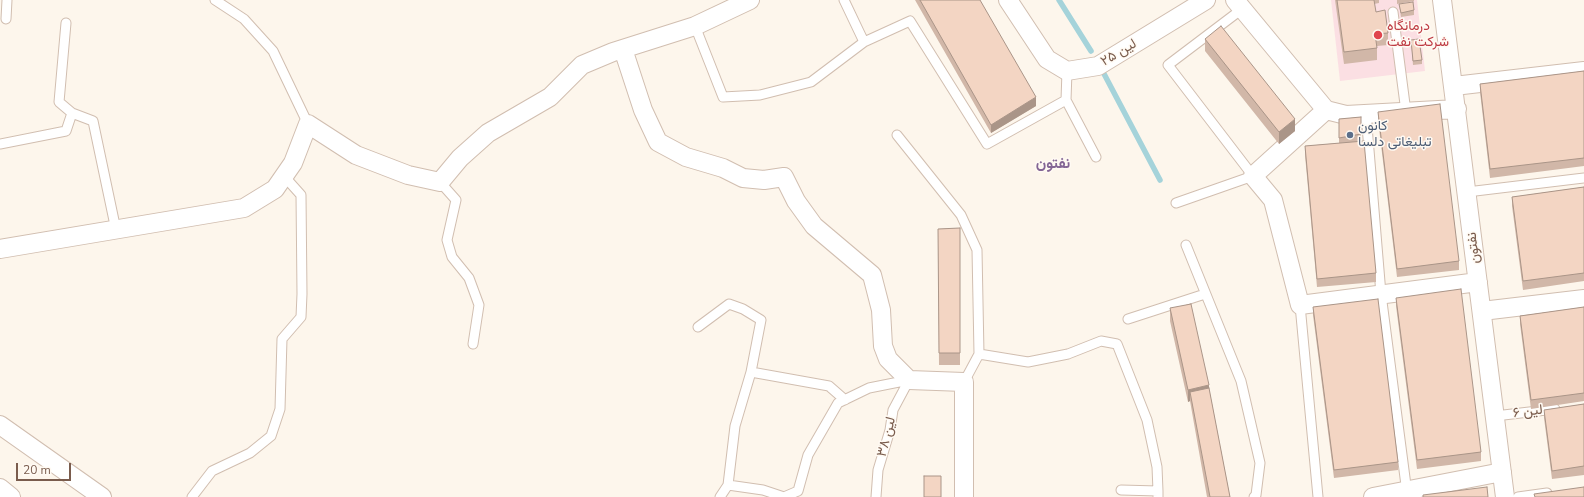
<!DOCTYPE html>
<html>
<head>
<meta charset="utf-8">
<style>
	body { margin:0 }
	#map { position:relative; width:1584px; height:497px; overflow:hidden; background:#fdf6ec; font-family:"Nunito Sans",sans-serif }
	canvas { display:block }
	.scale { position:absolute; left:16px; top:463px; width:55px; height:18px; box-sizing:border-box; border:2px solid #7a5c4d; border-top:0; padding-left:5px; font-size:12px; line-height:14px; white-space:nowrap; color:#7a5c4d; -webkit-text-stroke:3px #fffaf3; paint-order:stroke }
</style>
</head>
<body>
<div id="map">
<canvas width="1584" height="497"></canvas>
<div class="scale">20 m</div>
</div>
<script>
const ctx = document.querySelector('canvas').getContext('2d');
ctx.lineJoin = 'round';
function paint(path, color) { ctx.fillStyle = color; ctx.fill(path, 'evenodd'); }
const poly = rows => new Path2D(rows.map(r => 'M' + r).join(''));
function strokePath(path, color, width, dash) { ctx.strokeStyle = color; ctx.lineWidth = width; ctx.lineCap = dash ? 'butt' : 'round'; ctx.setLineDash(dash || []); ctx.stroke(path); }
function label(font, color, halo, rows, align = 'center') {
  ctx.font = font + ' "Nunito Sans",Vazirmatn,sans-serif'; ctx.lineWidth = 3; ctx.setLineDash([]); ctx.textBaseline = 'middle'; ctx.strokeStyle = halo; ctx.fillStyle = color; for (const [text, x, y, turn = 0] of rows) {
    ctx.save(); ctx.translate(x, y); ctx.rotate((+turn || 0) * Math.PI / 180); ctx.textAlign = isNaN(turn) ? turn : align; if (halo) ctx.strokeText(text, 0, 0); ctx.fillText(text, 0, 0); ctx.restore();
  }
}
paint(poly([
	[1331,0,1417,0,1425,71,1340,81]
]), '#fbdfe3');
strokePath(poly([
	[1059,0,1091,51],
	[1102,70,1160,180]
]), '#a5d3da', 5.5);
const service = poly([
	[215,0,244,19,273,51,308,124],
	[844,0,864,42,910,21,987,144,1066,100,1067,71],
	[1393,12,1406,112],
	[6,19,7,0],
	[66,23,59,102,72,113,93,121,116,230],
	[695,26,723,97,760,95,811,82,864,42],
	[1066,100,1096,157],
	[1366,114,1381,294,1407,493],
	[897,135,961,215,977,250,979,354,964,382],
	[0,144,66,131,72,113],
	[440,182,456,200,447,240,452,257,469,278,479,305,473,344],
	[1467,192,1584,178],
	[1176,203,1253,176,1168,65,1242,9],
	[1186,245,1241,381,1260,463,1256,495,1254,497],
	[1300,305,1318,497],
	[1128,319,1205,294],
	[698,327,729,304,743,309,761,320,751,372,735,426,728,485],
	[979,354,1028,362,1068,354,1101,341,1117,344,1147,420,1157,467,1158,491],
	[751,372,829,386,845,400],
	[1495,416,1555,409],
	[1121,490,1158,491,1158,497],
	[192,497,212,471,250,453,271,436,280,409,282,339,301,317,302,294,301,195,284,176],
	[720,497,728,485,763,490,784,497,798,491,808,455,838,403,869,388,909,380],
	[876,497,878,470,890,430,893,410,909,380],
	[1518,497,1547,493]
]);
const minor = poly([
	[1008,0,1047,59,1067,71,1098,66,1206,0],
	[1235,0,1326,110,1346,115,1457,109],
	[1442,0,1505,497],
	[623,49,643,110,658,142,686,157,723,168,743,178,764,180,784,177,796,201,814,226,872,275,881,310,883,346,888,359,909,380,964,382,964,497],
	[1454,86,1584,71],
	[1326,110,1253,176,1273,200,1300,305,1478,282],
	[0,249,244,208,275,189,293,163,308,124,356,155,408,175,440,182,460,158,488,133,550,97,582,65,613,52,695,26,750,0],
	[1482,311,1584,299],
	[0,425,102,497],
	[0,488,11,497],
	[1373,497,1502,472]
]);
strokePath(service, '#d1beb0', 11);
strokePath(minor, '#d1beb0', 20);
strokePath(service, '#fff', 9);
strokePath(minor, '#fff', 18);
paint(poly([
	[915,0,980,0,1036,106,991,133],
	[1335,0,1379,0,1379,3,1374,4,1376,12,1388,33,1388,45,1377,46,1377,60,1344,64],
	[1397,0,1414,0,1414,1,1397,4],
	[1399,4,1414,10,1414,15,1401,17],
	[1205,39,1295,131,1279,144,1205,51],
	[1411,40,1422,60,1422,64,1413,65],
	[1584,71,1584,166,1490,178,1480,92,1480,84],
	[1378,112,1459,261,1459,270,1397,277,1378,120],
	[1361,117,1361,141,1376,273,1376,282,1317,287,1305,155,1305,146,1339,143,1339,119],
	[1584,187,1584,281,1523,290,1512,206,1512,197],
	[960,228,960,365,939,365,938,229],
	[1396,298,1481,452,1481,461,1417,469,1396,306],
	[1313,307,1398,462,1398,470,1334,478,1313,315],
	[1584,307,1584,401,1531,409,1520,324,1520,316],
	[1170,308,1209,388,1230,497,1207,497,1190,401,1188,402,1170,321],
	[1584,404,1584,475,1552,479,1544,418,1544,410]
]), '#d1b7a8');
paint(poly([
	[1036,97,1036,106,991,133,991,125],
	[1295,119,1295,131,1279,144,1279,132],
	[1209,385,1209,397,1190,392,1190,401,1188,402,1188,390]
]), '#aa9588');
const building = poly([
	[920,0,980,0,1036,97,991,125,920,0],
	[1337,0,1374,0,1376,12,1385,10,1388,33,1375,34,1377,48,1344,52,1337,0],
	[1413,2,1414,10,1401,13,1399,4,1413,2],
	[1221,26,1295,119,1279,132,1205,39,1221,26],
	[1419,39,1422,60,1413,61,1411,40,1419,39],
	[1584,71,1584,158,1490,169,1480,84,1584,71],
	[1440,104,1459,261,1397,269,1378,112,1440,104],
	[1361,117,1361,134,1339,138,1339,119,1361,117],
	[1364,141,1376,273,1317,279,1305,146,1364,141],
	[1584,187,1584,273,1523,281,1512,197,1584,187],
	[960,228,960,353,939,353,938,229,960,228],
	[1461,289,1481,452,1417,460,1396,298,1461,289],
	[1378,299,1398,462,1334,470,1313,307,1378,299],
	[1191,304,1209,385,1188,390,1170,308,1191,304],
	[1584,307,1584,393,1531,400,1520,316,1584,307],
	[1209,388,1230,497,1210,497,1190,392,1209,388],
	[1584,404,1584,466,1552,471,1544,410,1584,404],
	[924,476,941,476,941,497,924,497,924,476],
	[1487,487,1488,497,1423,497,1423,495,1487,487],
	[1584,487,1584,497,1535,497,1534,494,1584,487]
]);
paint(building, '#f3d5c3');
strokePath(building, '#aa9588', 1);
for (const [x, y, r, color] of [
	[1378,35,5,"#e0444e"],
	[1350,135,4,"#5c6f8a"]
]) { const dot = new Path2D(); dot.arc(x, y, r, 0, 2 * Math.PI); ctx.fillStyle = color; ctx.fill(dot); strokePath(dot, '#fffaf3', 1.5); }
label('14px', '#be3a42', '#fffaf3', [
	["درمانگاه",1387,27],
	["شرکت نفت",1387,43]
], 'left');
label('14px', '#7a5c4d', '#fffaf3', [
	["لین ۲۵",1119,53,-31],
	["نفتون",1474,248,-97],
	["لین ۶",1528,412,-7],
	["لین ۳۸",887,437,-76]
]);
label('14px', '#4e5e75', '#fffaf3', [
	["کانون",1358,127],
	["تبلیغاتی دلسا",1358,143]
], 'left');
label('bold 15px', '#846695', '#fffaf3', [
	["نفتون",1053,164]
]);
</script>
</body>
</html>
